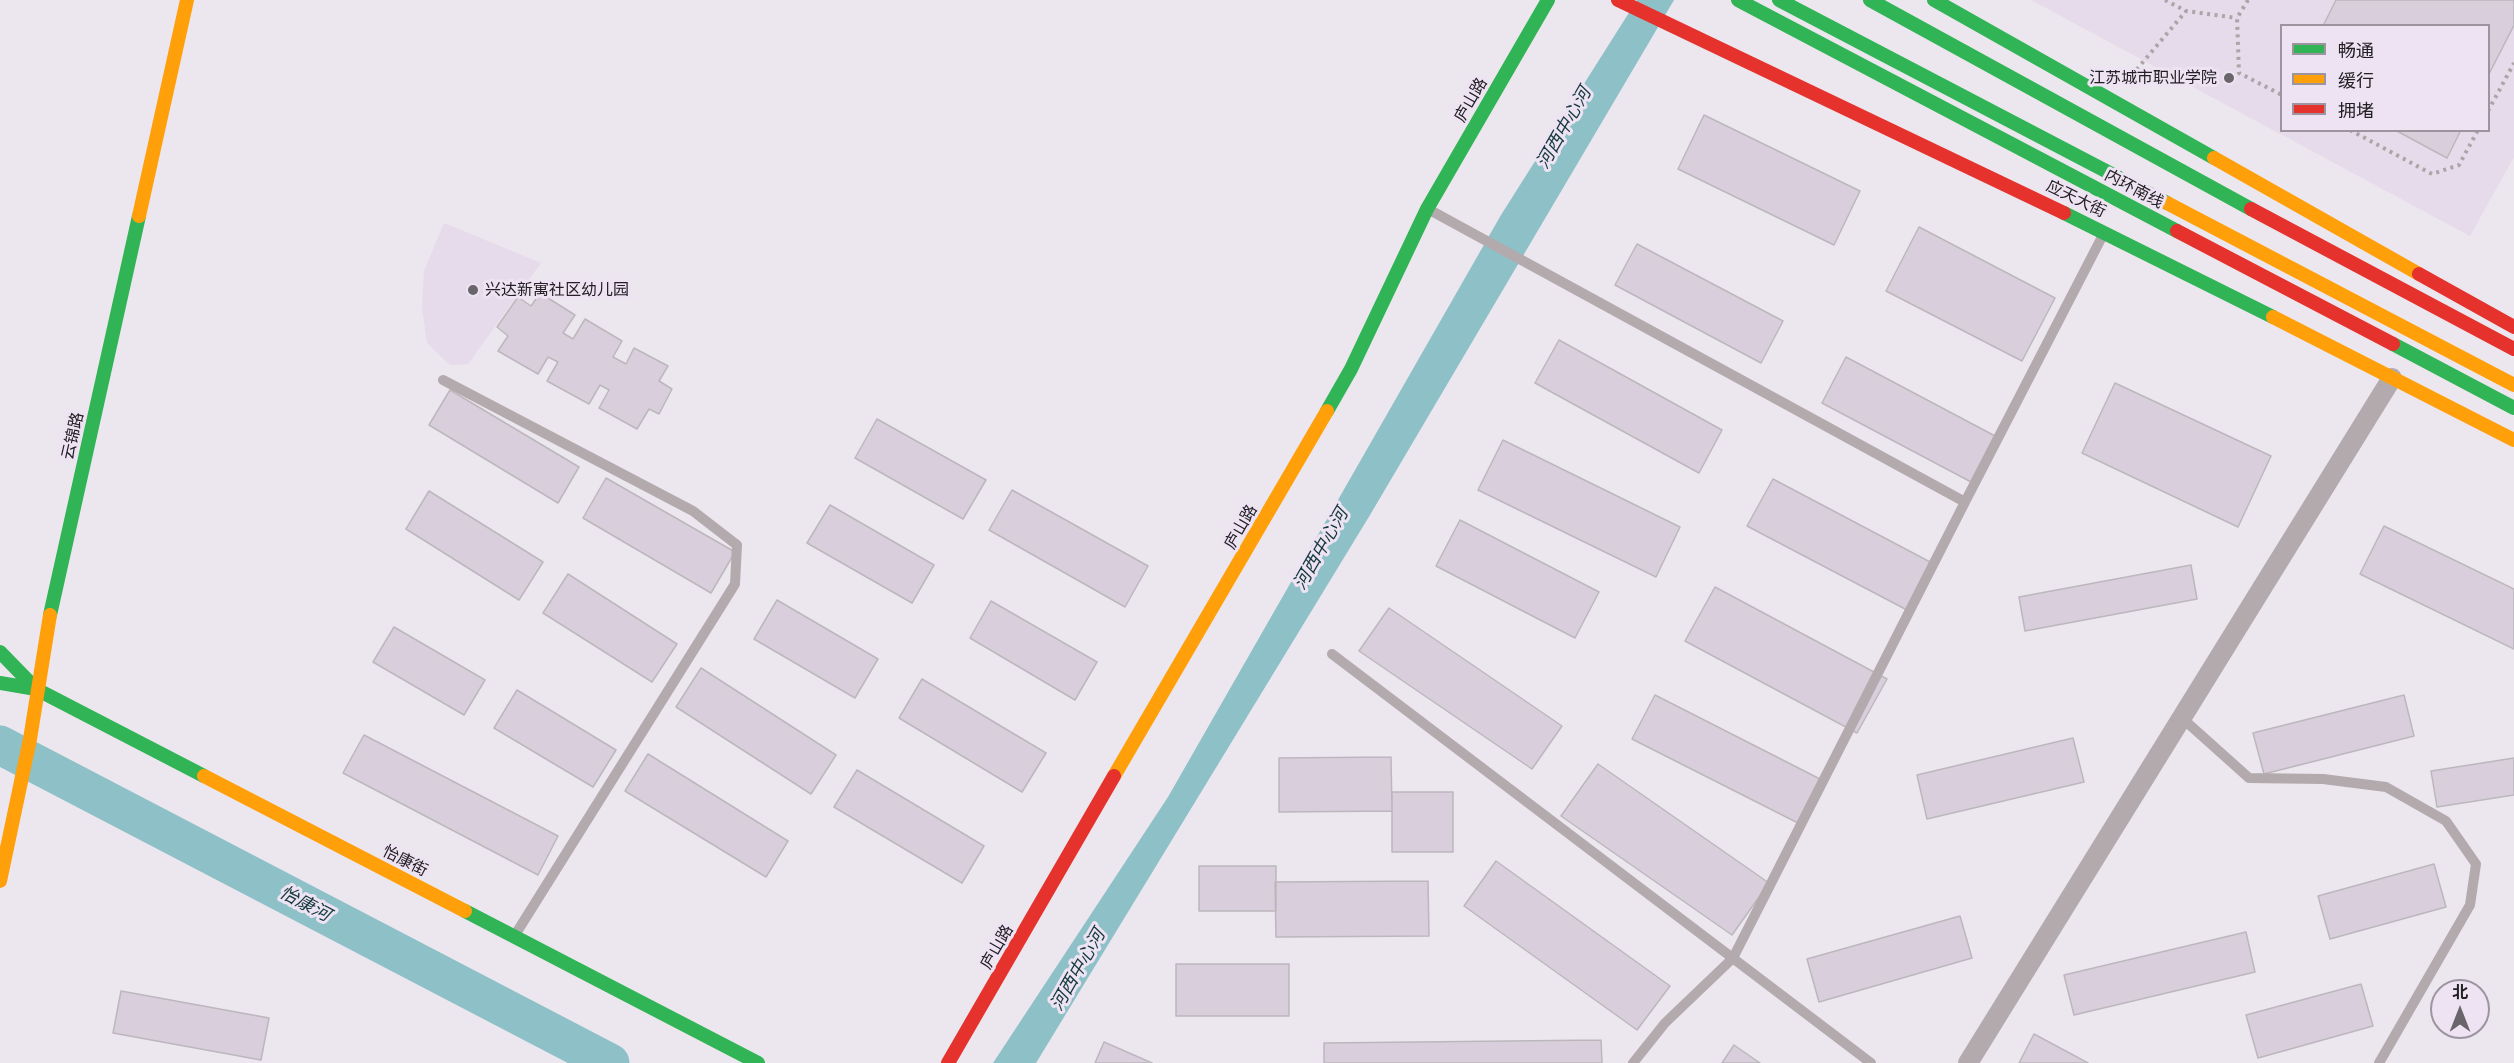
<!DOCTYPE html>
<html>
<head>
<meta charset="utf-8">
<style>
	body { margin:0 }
	#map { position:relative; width:2514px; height:1063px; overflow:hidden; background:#ece6ee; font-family:Raleway,"Noto Sans SC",sans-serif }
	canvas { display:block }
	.legend { position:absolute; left:2280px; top:24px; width:210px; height:108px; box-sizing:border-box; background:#ede3f2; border:2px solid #9c95a0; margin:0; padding:8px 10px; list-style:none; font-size:18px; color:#232025 }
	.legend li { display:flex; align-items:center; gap:12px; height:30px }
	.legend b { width:30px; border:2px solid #9c95a0 }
	.north { position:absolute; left:2430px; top:979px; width:60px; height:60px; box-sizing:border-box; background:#ede3f2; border:2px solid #9c95a0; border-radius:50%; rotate:0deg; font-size:16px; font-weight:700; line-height:24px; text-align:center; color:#232025 }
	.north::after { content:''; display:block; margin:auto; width:21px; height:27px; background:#69656b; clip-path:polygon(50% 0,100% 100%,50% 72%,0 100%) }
</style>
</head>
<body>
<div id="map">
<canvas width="2514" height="1063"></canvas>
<ul class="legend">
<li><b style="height:8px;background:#30b455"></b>畅通</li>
<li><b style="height:8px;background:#ff9f0a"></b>缓行</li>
<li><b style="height:8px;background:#e5322d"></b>拥堵</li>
</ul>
<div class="north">北</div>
</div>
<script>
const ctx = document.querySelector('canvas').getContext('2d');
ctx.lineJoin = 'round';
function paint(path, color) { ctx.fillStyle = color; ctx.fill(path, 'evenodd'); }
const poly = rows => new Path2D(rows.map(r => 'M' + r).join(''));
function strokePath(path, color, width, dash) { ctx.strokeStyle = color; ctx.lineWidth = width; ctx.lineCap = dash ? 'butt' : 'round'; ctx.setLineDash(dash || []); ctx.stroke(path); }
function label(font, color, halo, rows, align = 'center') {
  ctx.font = font + ' Raleway,"Noto Sans SC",sans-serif'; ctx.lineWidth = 6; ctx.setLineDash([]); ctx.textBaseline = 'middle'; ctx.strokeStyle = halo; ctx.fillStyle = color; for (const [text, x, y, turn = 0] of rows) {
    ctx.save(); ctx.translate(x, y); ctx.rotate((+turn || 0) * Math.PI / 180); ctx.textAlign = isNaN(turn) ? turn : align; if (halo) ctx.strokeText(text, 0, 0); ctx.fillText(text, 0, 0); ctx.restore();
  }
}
paint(poly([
	[2031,0,2514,0,2514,157,2470,236],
	[2282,26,2488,26,2488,130,2282,130],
	[444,223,541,263,468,364,450,365,427,343,422,308,424,271]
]), '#e6dbea');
paint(poly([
	[1637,0,1674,0,1370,515,1036,1063,993,1063,1168,797,1501,215]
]), '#8ec0c8');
strokePath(poly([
	[0,745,610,1063]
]), '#8ec0c8', 39);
const building = poly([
	[2336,0,2514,0,2514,25,2488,76,2488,26,2323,26,2336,0],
	[1704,115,1860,191,1834,245,1678,169,1704,115],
	[2395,130,2461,130,2447,158,2395,130],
	[1919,227,2055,298,2022,361,1886,291,1919,227],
	[1637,244,1783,321,1761,363,1615,285,1637,244],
	[540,293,575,315,563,333,573,339,585,319,622,341,613,357,626,364,634,348,668,366,659,381,672,389,659,414,649,409,637,429,599,408,609,390,600,385,589,404,547,381,558,362,548,357,538,374,498,351,508,336,497,327,518,297,531,306,540,293],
	[1559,340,1722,430,1699,473,1535,383,1559,340],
	[1846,357,1997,437,1973,483,1822,403,1846,357],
	[2115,383,2271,456,2238,527,2082,453,2115,383],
	[450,390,579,467,558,503,429,425,450,390],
	[877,419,986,480,963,519,855,458,877,419],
	[1503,440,1680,527,1656,577,1478,490,1503,440],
	[606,478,735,552,711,593,583,518,606,478],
	[1773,479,1932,563,1907,610,1747,526,1773,479],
	[1012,490,1148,566,1125,607,989,530,1012,490],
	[429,491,543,562,519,600,406,529,429,491],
	[830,505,934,565,912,603,807,543,830,505],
	[1460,520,1599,592,1575,638,1436,566,1460,520],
	[2384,526,2514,589,2514,649,2360,574,2384,526],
	[2191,565,2197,599,2025,631,2019,597,2191,565],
	[568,574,677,644,652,682,543,613,568,574],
	[1715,587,1887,679,1857,733,1685,641,1715,587],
	[777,600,878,659,855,698,754,639,777,600],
	[991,601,1097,662,1075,700,970,638,991,601],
	[1389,608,1562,726,1532,769,1359,651,1389,608],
	[394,627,485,680,464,715,373,662,394,627],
	[701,668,836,755,811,794,676,707,701,668],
	[922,679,1046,753,1022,792,899,718,922,679],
	[517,690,616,750,593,787,494,728,517,690],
	[1655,695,1820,779,1798,823,1632,739,1655,695],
	[2404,695,2414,736,2264,774,2253,733,2404,695],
	[364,735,558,836,538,875,343,773,364,735],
	[2073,738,2084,782,1927,819,1917,775,2073,738],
	[648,754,788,841,766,877,625,791,648,754],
	[1391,757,1392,811,1279,812,1279,758,1391,757],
	[2514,758,2514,795,2437,807,2431,771,2514,758],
	[1598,764,1769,883,1732,935,1561,816,1598,764],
	[857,770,984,846,962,883,834,807,857,770],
	[1392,792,1453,792,1453,852,1392,852,1392,792],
	[1496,861,1670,986,1637,1030,1464,906,1496,861],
	[2434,864,2446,907,2330,939,2318,896,2434,864],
	[1199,866,1276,866,1276,911,1199,911,1199,866],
	[1428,881,1429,936,1276,937,1275,882,1428,881],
	[1960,916,1972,958,1819,1002,1807,959,1960,916],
	[2246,932,2255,972,2074,1015,2064,975,2246,932],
	[1176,964,1289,964,1289,1016,1176,1016,1176,964],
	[2361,984,2373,1026,2258,1058,2246,1015,2361,984],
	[121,991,269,1018,261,1060,113,1033,121,991],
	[2034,1034,2088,1063,2019,1063,2034,1034],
	[1601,1040,1602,1063,1324,1063,1324,1043,1601,1040],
	[1104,1042,1152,1063,1095,1063,1104,1042],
	[1734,1045,1760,1063,1722,1063,1734,1045]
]);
paint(building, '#d9cfdc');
strokePath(building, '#bcb7bd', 1.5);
strokePath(poly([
	[2165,0,2186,11,2237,18],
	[2248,0,2237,18,2239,73,2282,95],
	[2127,81,2186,11],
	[2488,111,2514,63],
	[2350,130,2432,174,2459,165,2478,130]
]), '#aba5a8', 4, [3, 4.5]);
strokePath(poly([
	[1428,209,1965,502,1733,958,1665,1023,1633,1063],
	[443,380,693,511,737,545,735,584,515,935],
	[1965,502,2104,233],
	[1332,654,1871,1063],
	[2182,718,2249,778,2323,779,2386,787,2446,821,2476,864,2470,905,2379,1063]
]), '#b3aaad', 10);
strokePath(poly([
	[1968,1063,2392,378]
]), '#b3aaad', 20);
strokePath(poly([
	[1738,0,2177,231],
	[1779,0,2167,203],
	[1870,0,2251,209],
	[1934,0,2214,158],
	[2064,213,2273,317],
	[2393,344,2514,408],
	[1327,411,1351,369,1427,209,1548,0],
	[50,615,139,216],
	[0,652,36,689],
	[0,683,36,689,204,776],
	[465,911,758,1063]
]), '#30b455', 14);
strokePath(poly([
	[2214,158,2419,274],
	[2167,203,2514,385],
	[139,216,187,0],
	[2273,317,2514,440],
	[204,776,465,911],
	[1114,776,1327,411],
	[0,881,30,739,50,615]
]), '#ff9f0a', 14);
strokePath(poly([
	[1618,0,2064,213],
	[2251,209,2514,349],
	[2177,231,2393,344],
	[2419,274,2514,327],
	[948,1063,1114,776]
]), '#e5322d', 14);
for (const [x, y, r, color] of [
	[2229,78,6,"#69656b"],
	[473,290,6,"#69656b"]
]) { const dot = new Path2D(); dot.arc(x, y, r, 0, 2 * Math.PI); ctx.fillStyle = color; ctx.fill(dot); strokePath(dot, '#ede3f2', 2); }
label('16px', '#232025', '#ede3f2', [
	["江苏城市职业学院",2217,78],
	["兴达新寓社区幼儿园",485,290,"left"]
], 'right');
label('16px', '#232025', '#ede3f2', [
	["庐山路",1471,100,-60],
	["内环南线",2134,189,28],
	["应天大街",2076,199,26],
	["云锦路",73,436,-77],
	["庐山路",1241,527,-60],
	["怡康街",405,861,27],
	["庐山路",997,947,-60]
]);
label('italic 18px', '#14383c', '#ede3f2', [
	["河西中心河",1564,128,-60],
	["河西中心河",1321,549,-60],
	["怡康河",305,904,28],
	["河西中心河",1078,970,-60]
]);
</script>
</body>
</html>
